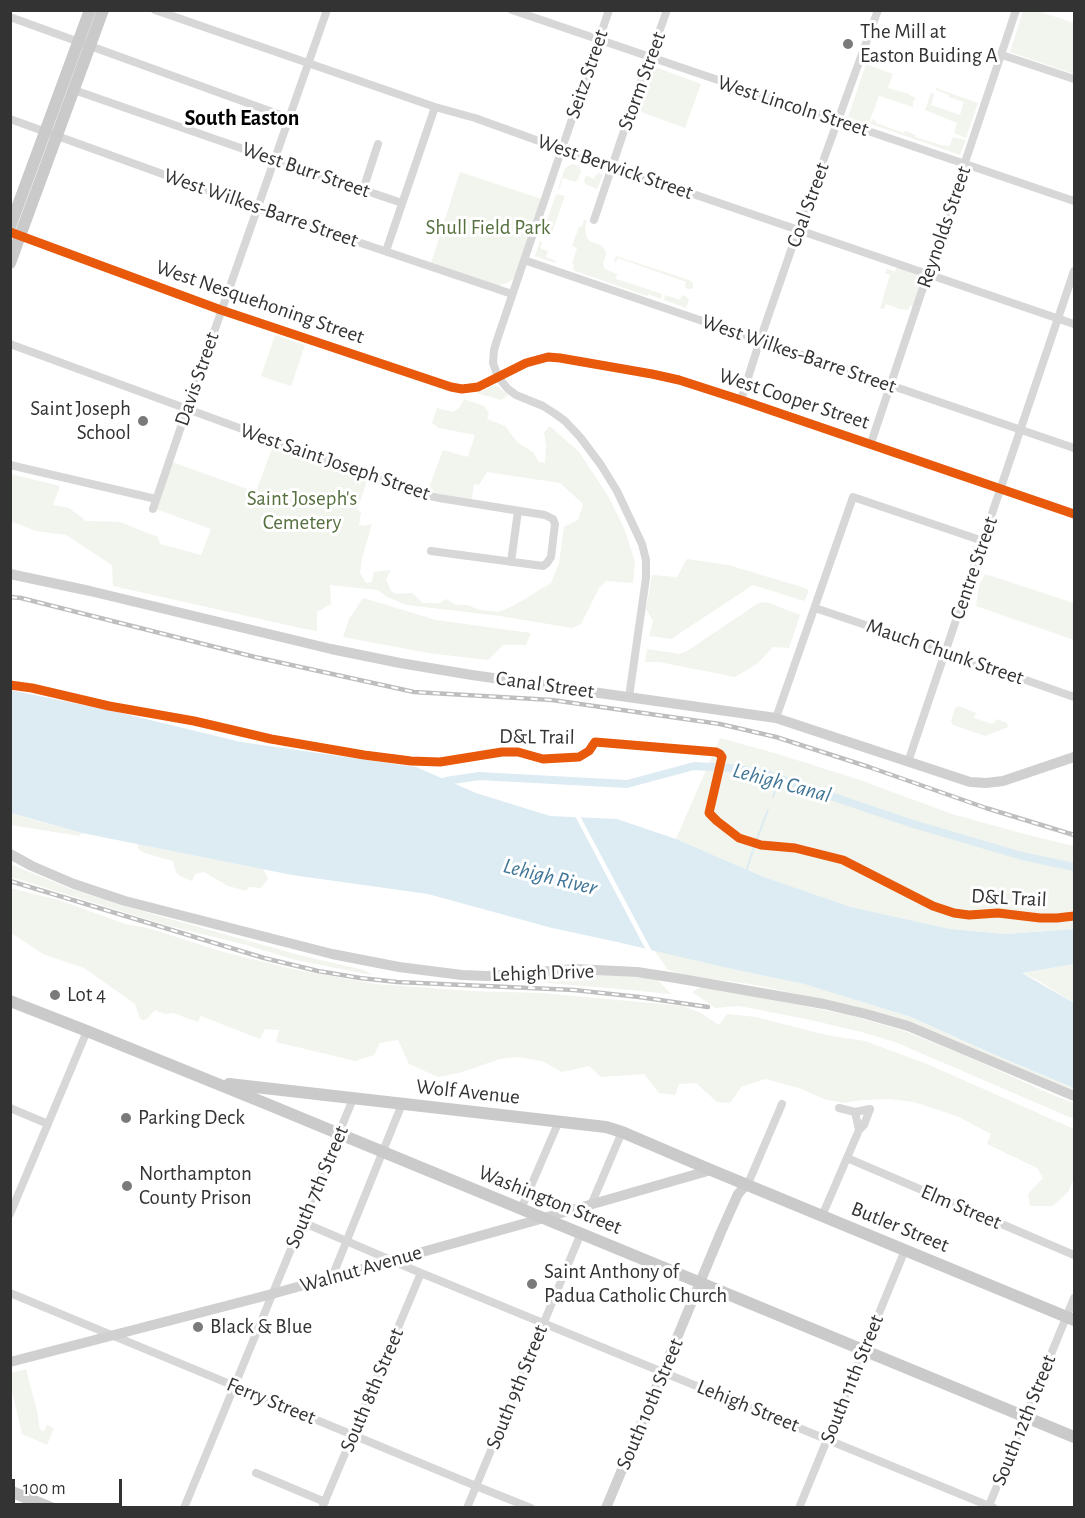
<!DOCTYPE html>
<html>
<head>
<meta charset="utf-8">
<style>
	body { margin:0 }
	#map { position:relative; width:1085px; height:1518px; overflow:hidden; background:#fff; font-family:"Alegreya Sans",sans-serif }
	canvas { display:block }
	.frame { position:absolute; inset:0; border:12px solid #333; pointer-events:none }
	.scale { position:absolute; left:12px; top:1479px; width:110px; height:27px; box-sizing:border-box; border:3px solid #333; border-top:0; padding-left:8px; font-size:18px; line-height:21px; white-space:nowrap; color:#333; -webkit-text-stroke:4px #fff; paint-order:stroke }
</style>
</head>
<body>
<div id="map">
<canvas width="1085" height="1518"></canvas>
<div class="frame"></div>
<div class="scale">100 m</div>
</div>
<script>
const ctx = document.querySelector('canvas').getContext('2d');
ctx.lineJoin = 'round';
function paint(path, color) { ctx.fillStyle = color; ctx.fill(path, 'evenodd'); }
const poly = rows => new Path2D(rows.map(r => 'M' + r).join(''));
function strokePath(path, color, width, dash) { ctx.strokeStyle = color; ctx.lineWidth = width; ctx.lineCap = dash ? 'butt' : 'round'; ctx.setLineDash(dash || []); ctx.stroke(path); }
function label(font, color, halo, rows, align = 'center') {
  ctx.font = font + ' "Alegreya Sans",sans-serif'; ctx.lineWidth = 6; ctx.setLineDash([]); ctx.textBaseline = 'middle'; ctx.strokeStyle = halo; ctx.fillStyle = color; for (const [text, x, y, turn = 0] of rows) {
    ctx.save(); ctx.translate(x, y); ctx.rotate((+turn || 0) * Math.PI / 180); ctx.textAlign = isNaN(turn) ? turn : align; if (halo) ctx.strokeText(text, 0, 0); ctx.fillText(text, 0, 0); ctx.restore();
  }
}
paint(poly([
	[1023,11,1038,11,1074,23,1074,74,1010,52],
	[866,64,893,74,888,88,909,94,909,95,916,98,915,100,913,100,913,107,879,96,868,125,848,117],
	[650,65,701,84,685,128,636,110,636,107],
	[936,88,978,103,966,138,954,133,957,123,925,110,931,93,934,94,931,105,960,115,964,102,949,97,949,95,936,90],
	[872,119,876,121,876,123,904,133,905,131,916,135,915,137,944,146,945,145,949,147,953,137,966,140,960,155,871,124],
	[572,164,579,166,581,171,578,180,577,179,576,182,563,178,559,190,558,189,565,168],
	[460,172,545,200,515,278,507,283,492,287,430,266],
	[598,172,603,175,597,189,585,184,585,182,584,181,586,175,594,179,595,175,598,175],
	[556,194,565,196,551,235,543,233],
	[584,220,587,220,585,228,587,238,591,242,601,245,605,250,606,254,603,264,605,269,617,274,616,279,662,294,661,299,648,294,647,296,575,271,573,269,574,266,572,263,577,248,572,246,579,227,582,226],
	[540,241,542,242,540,248,548,251,546,257,556,261,555,263,535,256],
	[616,256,689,280,693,283,693,288,690,289,685,288,686,282,618,258,615,263,614,262],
	[898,264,928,274,917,308,910,305,908,310,903,309,902,310,886,304,884,309,880,308,890,275,885,273,887,269,894,271,894,274],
	[665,295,680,300,682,295,687,297,689,300,686,308,664,300],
	[275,335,305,345,291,386,261,376],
	[496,385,508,395,501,400,476,393],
	[464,399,484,406,489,413,487,419,505,426,518,443,533,452,539,462,545,463,546,445,544,433,548,427,551,427,579,452,607,494,624,528,635,562,633,583,606,581,599,588,581,624,572,628,500,616,407,605,387,597,378,590,330,585,331,604,317,612,317,631,305,629,113,586,112,565,66,535,36,531,11,521,11,474,60,486,53,505,69,508,86,521,120,522,158,537,160,544,201,555,211,529,156,509,172,462,256,492,272,448,367,481,357,510,361,512,359,525,364,526,372,524,362,558,360,573,366,583,372,582,374,572,391,570,386,579,391,591,396,594,412,593,423,603,440,603,446,599,456,605,467,605,480,610,498,612,513,606,551,583,559,563,564,527,578,520,583,504,560,483,487,472,479,485,474,484,472,499,445,495,428,490,443,450,468,457,475,435,439,428,432,423,437,408,453,412,460,407],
	[687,559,728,565,805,588,808,590,808,593,804,601,753,585,671,639,649,636,653,621,646,609,652,575,677,577],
	[985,574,1074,603,1074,640,976,606,979,586],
	[363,598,436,620,531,633,526,645,503,645,488,660,428,653,343,637,349,619],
	[762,602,769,603,800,615,789,648,773,647,757,664,735,677,659,662,645,662,647,649,680,654,687,651,757,604],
	[959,706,976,713,974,718,993,724,997,719,1007,723,1008,727,985,736,953,725,951,721,955,708],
	[720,738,778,754,860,780,952,814,1028,835,1074,846,1074,929,1005,934,950,929,851,907,764,877,676,839],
	[10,813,41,822,82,833,79,836,11,825],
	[138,844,263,869,268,879,261,888,249,887,246,891,228,886,204,872,195,874,192,881,180,876,176,872,173,861,144,853,138,849],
	[10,864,71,889,127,907,303,956,364,970,372,975,295,960,246,945,166,925,11,877],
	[10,888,59,900,125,924,148,928,227,953,297,970,376,984,472,991,543,993,683,1006,701,1013,719,1025,727,1014,756,1017,826,1035,865,1041,927,1064,1074,1129,1074,1181,1073,1181,1068,1192,1053,1206,1030,1206,1028,1194,1043,1178,1037,1168,987,1144,991,1134,957,1116,914,1102,889,1099,862,1100,843,1103,824,1099,799,1088,765,1079,741,1087,730,1103,717,1102,696,1083,679,1084,675,1095,659,1093,644,1074,601,1077,589,1066,562,1072,542,1061,518,1057,500,1059,459,1073,438,1077,409,1064,398,1040,380,1043,374,1055,355,1061,276,1042,279,1030,265,1029,260,1039,201,1016,198,1022,173,1013,165,1014,155,1010,147,1019,143,1020,140,1019,135,1004,84,968,43,954,11,933],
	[654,950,732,969,804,984,911,1017,993,1054,1074,1088,1074,1091,821,999,750,984,691,976,668,970],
	[1074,964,1074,1003,1037,980,1022,973],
	[580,973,657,979,671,994,608,988,525,981,523,978],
	[702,986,849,1015,904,1031,966,1056,1053,1095,1074,1103,1074,1119,895,1042,862,1032,806,1019,739,1006,715,1008,692,992],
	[26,1369,37,1411,40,1430,44,1431,47,1425,54,1428,47,1445,22,1434,11,1387,11,1373]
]), '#f1f5ed');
paint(poly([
	[10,690,117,712,241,742,416,767,476,793,550,816,617,819,676,839,764,877,851,907,950,929,1005,934,1074,929,1074,964,1022,973,1074,1003,1074,1088,993,1054,911,1017,804,984,732,969,617,942,552,928,428,894,292,875,82,833,11,813]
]), '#ddebf3');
paint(poly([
	[574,814,579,814,653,953,647,952]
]), '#fff');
strokePath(poly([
	[773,797,779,779],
	[757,839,768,810],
	[747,869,754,847]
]), '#ddebf3', 2);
strokePath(poly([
	[446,781,479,776,627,784,694,766,730,768,763,773,910,823,1022,856,1074,867]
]), '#ddebf3', 8);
strokePath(poly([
	[155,10,435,107,475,118,561,149,1074,324],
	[512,10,1074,201],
	[609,10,497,340,494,350,493,363,498,377,508,389,516,395,543,406,554,413,565,421,580,437,601,465,617,491,642,544,646,560,646,578,629,697],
	[10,17,289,118],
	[1002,55,1074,79],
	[74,90,275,160,402,203],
	[10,119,257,208,512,294],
	[363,190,378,144],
	[594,220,631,110,667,10],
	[10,232,221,310,451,387,462,389,478,387,526,363,548,357,560,358,652,374,679,380,741,400,1074,514],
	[386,251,435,107],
	[524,260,1074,448],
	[10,344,414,492,439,498,545,515,553,519,555,524,551,557,547,563,543,566,431,551],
	[741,400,760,340,798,230,878,10],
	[871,443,1016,10],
	[10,465,156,499],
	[153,509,187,409,327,10],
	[511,562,518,511],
	[815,608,946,652,1074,697],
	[776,718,853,497,983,541],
	[908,762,1074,271],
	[10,1108,48,1124],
	[839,1108,855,1112,870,1109],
	[855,1112,859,1130,864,1125,870,1109],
	[847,1158,1074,1255],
	[746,1185,750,1179,782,1104],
	[591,1205,622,1132],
	[521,1209,559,1121],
	[10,1214,87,1031],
	[822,1216,859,1130],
	[302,1222,421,1273,994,1508],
	[332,1277,402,1104],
	[10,1293,476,1486,531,1508],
	[256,1473,325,1502],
	[184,1508,353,1099],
	[322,1508,421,1273],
	[467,1508,581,1233],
	[799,1508,905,1250],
	[988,1508,1074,1298]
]), '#d7d7d7', 8);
strokePath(poly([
	[10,574,90,591,331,649,400,663,472,675,776,718,970,782,986,783,1003,781,1074,757],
	[10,854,32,866,74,884,125,901,332,954,399,967,462,975,487,976,576,969,637,972,676,978,824,1004,866,1014,908,1026,1074,1096],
	[10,1362,272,1294,544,1218,711,1170],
	[606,1508,721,1232,738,1194,746,1185]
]), '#d0d0d0', 10);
strokePath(poly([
	[10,227,90,10],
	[10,263,103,10],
	[10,1001,87,1031,267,1104,1074,1437],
	[229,1084,606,1127,622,1132,711,1170,1074,1320],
	[10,1491,51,1508]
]), '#cacaca', 12);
const rail = poly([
	[10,597,21,598,255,657,414,692,552,700,720,724,776,737,869,767,986,808,1074,835],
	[10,881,264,958,318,971,360,978,397,982,574,990,639,997,708,1007]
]);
strokePath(rail, '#bebebe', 4.5);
strokePath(rail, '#fff', 2, [7]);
strokePath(poly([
	[10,232,221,310,451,387,462,389,478,387,526,363,548,357,560,358,652,374,679,380,741,400,1074,514],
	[10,685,32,688,109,706,194,721,271,739,364,755,411,761,440,762,502,752,518,752,543,759,579,757,589,751,595,742,716,752,720,754,722,757,709,813,717,821,739,838,761,845,795,848,843,860,933,906,954,913,969,915,998,913,1040,918,1057,918,1074,916]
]), '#e8590c', 9);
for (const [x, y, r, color] of [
	[848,44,6,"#7a7a7a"],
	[143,421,6,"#7a7a7a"],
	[55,995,6,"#7a7a7a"],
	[126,1118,6,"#7a7a7a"],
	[127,1186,6,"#7a7a7a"],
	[532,1284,6,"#7a7a7a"],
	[198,1327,6,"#7a7a7a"]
]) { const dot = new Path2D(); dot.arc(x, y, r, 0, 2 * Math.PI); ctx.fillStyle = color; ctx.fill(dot); strokePath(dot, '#fff', 2); }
label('21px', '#333', '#fff', [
	["The Mill at",860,32],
	["Easton Buiding A",860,56],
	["Saint Joseph",131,409,"right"],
	["School",131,433,"right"],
	["Lot 4",67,995],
	["Parking Deck",138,1118],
	["Northampton",139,1174],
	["County Prison",139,1198],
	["Saint Anthony of",544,1272],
	["Padua Catholic Church",544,1296],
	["Black & Blue",210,1327]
], 'left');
label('21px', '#333', '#fff', [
	["Seitz Street",587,74,-71],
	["Storm Street",642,81,-70],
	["West Lincoln Street",793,106,18],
	["West Berwick Street",615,167,19],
	["West Burr Street",306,170,19],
	["Coal Street",808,205,-70],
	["West Wilkes-Barre Street",261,208,19],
	["Reynolds Street",944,227,-71],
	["West Nesquehoning Street",260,302,19],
	["West Wilkes-Barre Street",799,354,19],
	["Davis Street",197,379,-71],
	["West Cooper Street",794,399,18],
	["West Saint Joseph Street",335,462,19],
	["Centre Street",974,568,-71],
	["Mauch Chunk Street",945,652,19],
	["Canal Street",545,685,8],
	["D&L Trail",537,737,1],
	["D&L Trail",1009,898,3],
	["Lehigh Drive",543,973,-2],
	["Wolf Avenue",468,1092,6],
	["South 7th Street",317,1187,-67],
	["Washington Street",550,1200,22],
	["Elm Street",961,1207,23],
	["Butler Street",900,1227,22],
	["Walnut Avenue",361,1269,-16],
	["South 11th Street",852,1379,-68],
	["South 9th Street",517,1387,-68],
	["South 8th Street",372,1390,-67],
	["Ferry Street",271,1401,22],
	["South 10th Street",650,1404,-67],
	["Lehigh Street",748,1406,22],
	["South 12th Street",1024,1420,-68]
]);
label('21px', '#56703f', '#fff', [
	["Shull Field Park",488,228],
	["Saint Joseph's",302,499],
	["Cemetery",302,523]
]);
label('bold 22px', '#000', '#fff', [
	["South Easton",242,118]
]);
label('italic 22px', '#3f7597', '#fff', [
	["Lehigh Canal",782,783,15],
	["Lehigh River",550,877,14]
]);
</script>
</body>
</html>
